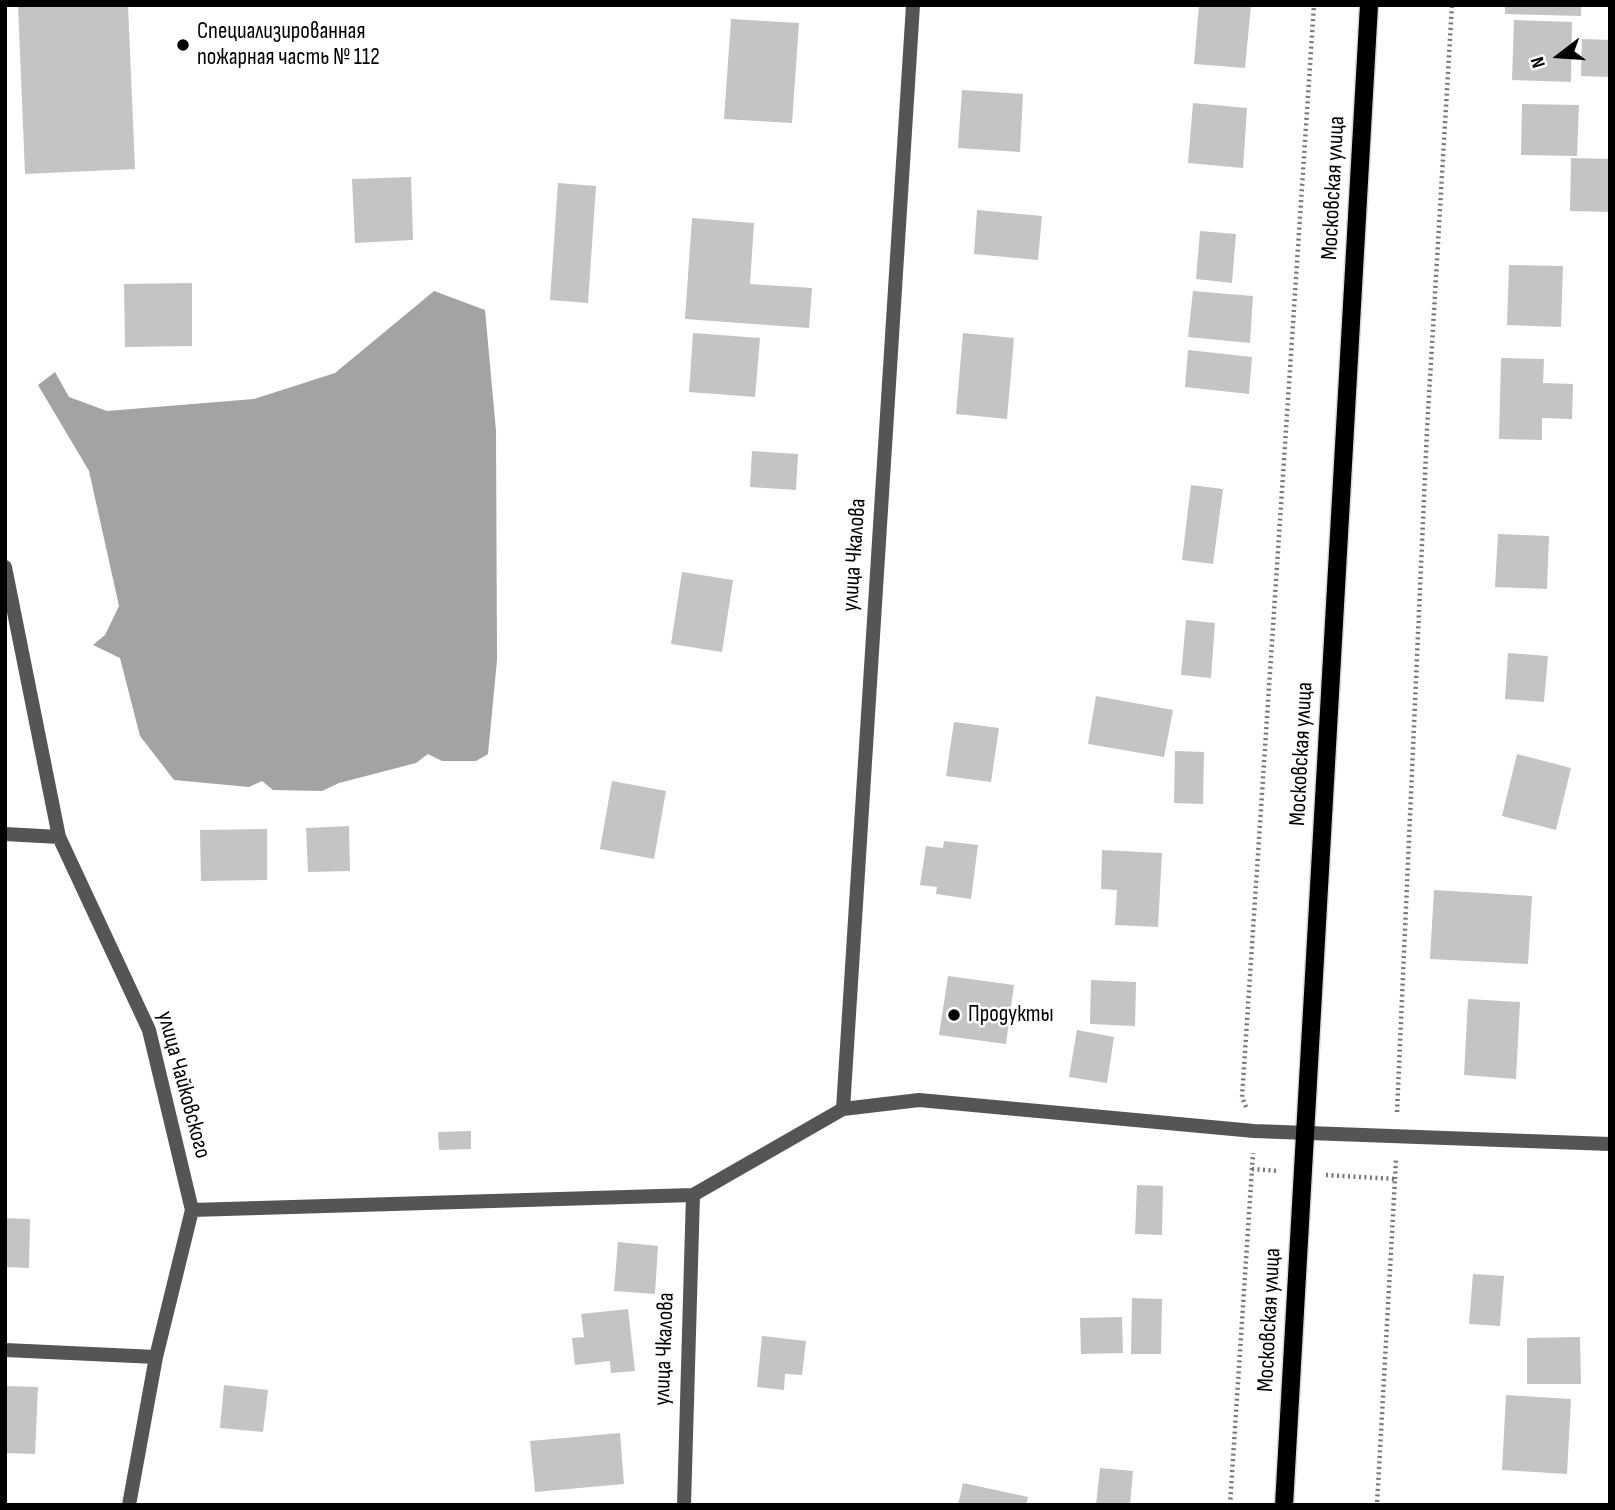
<!DOCTYPE html>
<html>
<head>
<meta charset="utf-8">
<style>
	body { margin:0 }
	#map { position:relative; width:1615px; height:1510px; overflow:hidden; background:#fff; font-family:"Sofia Sans Condensed",sans-serif }
	canvas { display:block }
	.frame { position:absolute; inset:0; border:7px solid #000; pointer-events:none }
	.north { position:absolute; left:1524px; top:21px; width:70px; height:70px; -webkit-text-stroke:5px #fff; paint-order:stroke; rotate:253deg; font-size:19px; font-weight:700; line-height:28px; text-align:center; color:#000 }
	.north::after { content:''; display:block; margin:auto; width:24px; height:32px; background:#000; clip-path:polygon(50% 0,100% 100%,50% 72%,0 100%) }
</style>
</head>
<body>
<div id="map">
<canvas width="1615" height="1510"></canvas>
<div class="frame"></div>
<div class="north">N</div>
</div>
<script>
const ctx = document.querySelector('canvas').getContext('2d');
ctx.lineJoin = 'round';
function paint(path, color) { ctx.fillStyle = color; ctx.fill(path, 'evenodd'); }
const poly = rows => new Path2D(rows.map(r => 'M' + r).join(''));
function strokePath(path, color, width, dash) { ctx.strokeStyle = color; ctx.lineWidth = width; ctx.lineCap = dash ? 'butt' : 'round'; ctx.setLineDash(dash || []); ctx.stroke(path); }
function label(font, color, halo, rows, align = 'center') {
  ctx.font = font + ' "Sofia Sans Condensed",sans-serif'; ctx.lineWidth = 5; ctx.setLineDash([]); ctx.textBaseline = 'middle'; ctx.strokeStyle = halo; ctx.fillStyle = color; for (const [text, x, y, turn = 0] of rows) {
    ctx.save(); ctx.translate(x, y); ctx.rotate((+turn || 0) * Math.PI / 180); ctx.textAlign = isNaN(turn) ? turn : align; if (halo) ctx.strokeText(text, 0, 0); ctx.fillText(text, 0, 0); ctx.restore();
  }
}
paint(poly([
	[434,291,485,310,496,431,497,660,488,754,476,761,442,761,428,754,416,763,339,783,322,791,273,790,262,781,249,787,174,780,140,736,120,658,93,645,105,635,119,606,89,471,38,385,55,372,69,397,107,411,254,399,335,373]
]), '#a3a3a3');
paint(poly([
	[18,5,128,5,135,169,25,174],
	[1199,5,1251,5,1245,68,1194,64],
	[1505,5,1581,5,1581,16,1505,14],
	[731,19,799,23,792,123,724,119],
	[1514,20,1572,22,1571,82,1512,80],
	[1582,39,1610,40,1610,77,1581,76],
	[962,90,1023,94,1020,152,958,148],
	[1193,103,1247,108,1243,168,1188,163],
	[1522,104,1579,105,1577,156,1521,155],
	[1571,158,1610,159,1610,212,1570,211],
	[411,177,413,240,355,243,352,179],
	[558,183,596,186,588,303,550,300],
	[977,210,1042,216,1038,260,974,254],
	[692,218,754,223,750,284,812,288,809,328,685,319],
	[1200,231,1236,234,1232,283,1196,279],
	[1509,265,1563,266,1561,327,1507,325],
	[192,283,192,346,125,347,124,284],
	[1193,291,1253,296,1250,343,1188,337],
	[693,333,760,338,755,397,689,392],
	[963,333,1014,338,1007,419,956,414],
	[1188,350,1252,357,1249,394,1185,387],
	[1501,358,1544,359,1543,383,1573,384,1572,419,1542,418,1542,440,1499,439],
	[752,451,798,454,796,490,750,487],
	[1191,485,1223,489,1213,564,1182,560],
	[1498,534,1549,536,1547,589,1495,587],
	[682,572,733,580,722,652,671,644],
	[1186,620,1215,623,1211,678,1181,675],
	[1508,653,1548,656,1544,702,1505,699],
	[1096,696,1173,710,1164,757,1088,744],
	[954,722,999,728,991,782,946,776],
	[1175,751,1204,752,1203,804,1174,803],
	[1517,754,1571,768,1556,830,1502,816],
	[612,781,666,791,654,859,600,849],
	[349,826,350,871,308,872,306,828],
	[267,829,267,880,201,881,200,830],
	[944,841,978,845,971,899,936,894,937,887,920,885,926,846,943,848],
	[1102,850,1162,853,1158,927,1115,925,1117,890,1101,889],
	[1434,890,1532,896,1528,964,1430,959],
	[948,976,1014,985,1006,1044,939,1035],
	[1091,980,1136,982,1135,1026,1090,1024],
	[1468,999,1520,1002,1516,1079,1464,1075],
	[1077,1030,1114,1037,1107,1083,1069,1077],
	[471,1131,471,1149,439,1150,438,1132],
	[1137,1185,1163,1186,1162,1235,1135,1234],
	[5,1218,30,1219,29,1268,5,1267],
	[618,1242,658,1246,655,1294,614,1291],
	[1473,1274,1504,1276,1500,1326,1469,1324],
	[1132,1298,1162,1299,1161,1354,1131,1354],
	[628,1309,635,1371,611,1373,610,1361,575,1365,572,1338,584,1337,581,1314],
	[1122,1317,1123,1353,1081,1354,1080,1318],
	[762,1336,806,1341,802,1375,785,1374,784,1390,757,1387],
	[1580,1337,1581,1384,1527,1384,1527,1338],
	[224,1385,268,1390,263,1432,220,1428],
	[5,1386,38,1387,35,1454,5,1453],
	[1506,1395,1571,1399,1567,1474,1502,1470],
	[620,1433,624,1484,535,1492,530,1441],
	[1100,1468,1133,1471,1130,1505,1096,1505],
	[963,1483,1028,1497,1026,1505,958,1505]
]), '#c4c4c4');
const primary = poly([
	[1284,1505,1369,5]
]);
strokePath(primary, '#dbdbdb', 21);
strokePath(poly([
	[1246,1107,1242,1097,1314,5],
	[1397,1112,1427,430,1452,5],
	[1252,1169,1279,1171],
	[1326,1175,1395,1179,1377,1505],
	[1395,1179,1396,1159],
	[1230,1505,1253,1153]
]), '#777', 4.5, [2, 3.5]);
strokePath(poly([
	[5,567,59,837,149,1030,192,1210,156,1357,129,1505],
	[5,834,59,837],
	[843,1109,913,5],
	[192,1210,693,1195,843,1109,919,1100,1254,1131,1610,1144],
	[5,1350,156,1357],
	[684,1505,693,1195]
]), '#555', 14);
strokePath(primary, '#000', 18);
for (const [x, y, r, color] of [
	[183,45,7,"#000"],
	[954,1015,7,"#000"]
]) { const dot = new Path2D(); dot.arc(x, y, r, 0, 2 * Math.PI); ctx.fillStyle = color; ctx.fill(dot); strokePath(dot, '#fff', 2.5); }
label('23px', '#000', '#fff', [
	["Специализированная",197,32],
	["пожарная часть № 112",197,58],
	["Продукты",968,1015]
], 'left');
label('23px', '#000', '#fff', [
	["Московская улица",1334,188,-87],
	["улица Чкалова",855,555,-86],
	["Московская улица",1302,754,-87],
	["улица Чайковского",183,1085,75],
	["Московская улица",1270,1320,-87],
	["улица Чкалова",665,1349,-88]
]);
</script>
</body>
</html>
